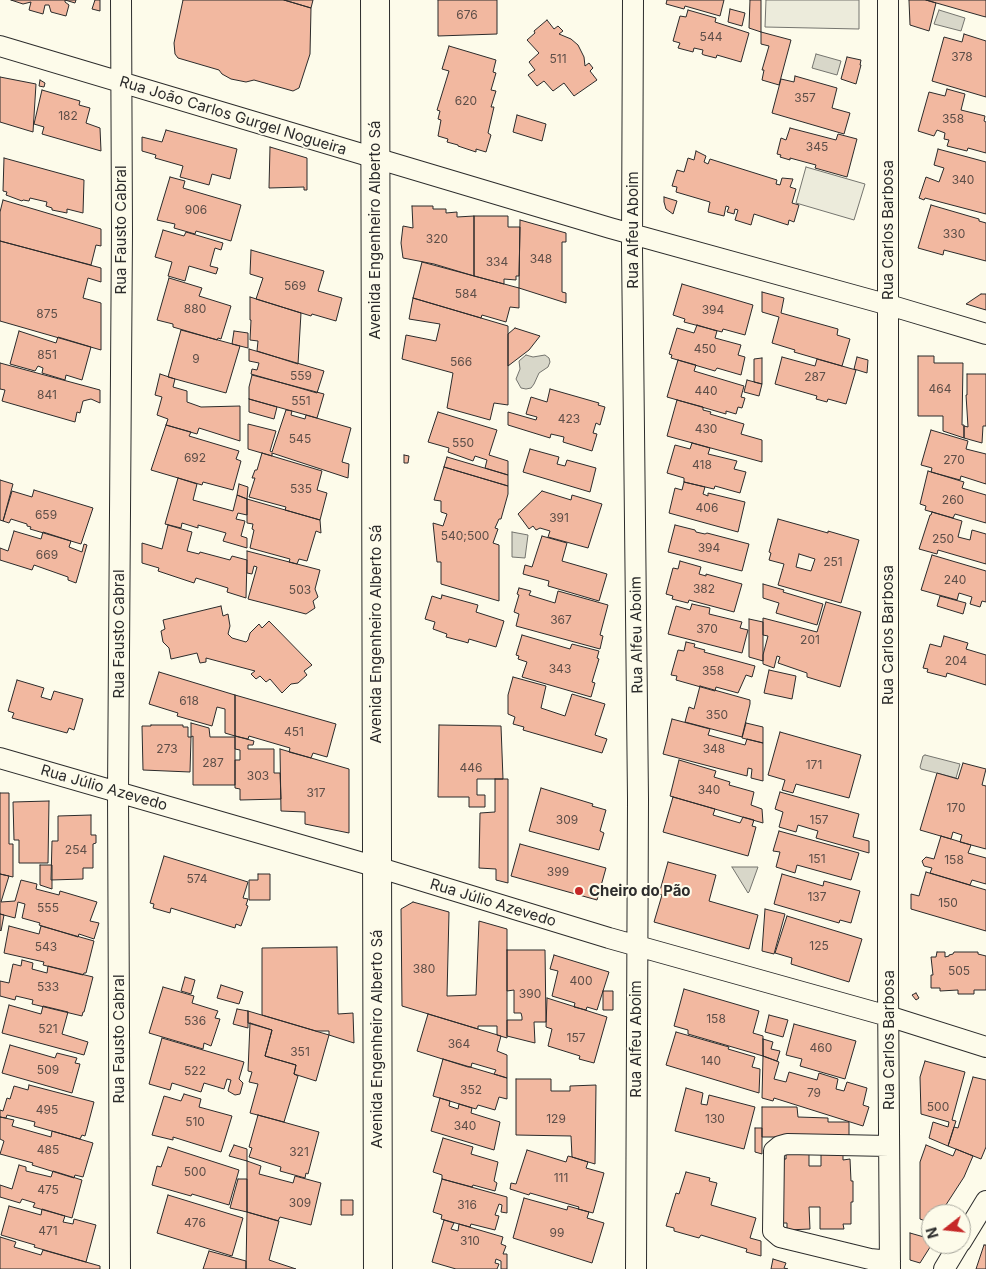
<!DOCTYPE html>
<html>
<head>
<meta charset="utf-8">
<style>
	body { margin:0 }
	#map { position:relative; width:986px; height:1269px; overflow:hidden; background:#fdfbea; font-family:Inter,sans-serif }
	canvas { display:block }
	.north { position:absolute; left:921px; top:1204px; width:50px; height:50px; box-sizing:border-box; background:#fdfbea; border:1px solid #a9a89e; border-radius:50%; rotate:254deg; font-size:14px; font-weight:700; line-height:20px; text-align:center; color:#2b2b2b }
	.north::after { content:''; display:block; margin:auto; width:18px; height:22px; background:#c62828; clip-path:polygon(50% 0,100% 100%,50% 72%,0 100%) }
</style>
</head>
<body>
<div id="map">
<canvas width="986" height="1269"></canvas>
<div class="north">N</div>
</div>
<script>
const ctx = document.querySelector('canvas').getContext('2d');
ctx.lineJoin = 'round';
function paint(path, color) { ctx.fillStyle = color; ctx.fill(path, 'evenodd'); }
const poly = rows => new Path2D(rows.map(r => 'M' + r).join(''));
function strokePath(path, color, width, dash) { ctx.strokeStyle = color; ctx.lineWidth = width; ctx.lineCap = dash ? 'butt' : 'round'; ctx.setLineDash(dash || []); ctx.stroke(path); }
function label(font, color, halo, rows, align = 'center') {
  ctx.font = font + ' Inter,sans-serif'; ctx.lineWidth = 4; ctx.setLineDash([]); ctx.textBaseline = 'middle'; ctx.strokeStyle = halo; ctx.fillStyle = color; for (const [text, x, y, turn = 0] of rows) {
    ctx.save(); ctx.translate(x, y); ctx.rotate((+turn || 0) * Math.PI / 180); ctx.textAlign = isNaN(turn) ? turn : align; if (halo) ctx.strokeText(text, 0, 0); ctx.fillText(text, 0, 0); ctx.restore();
  }
}
const green = poly([
	[766,0,859,0,859,29,765,27,766,0],
	[806,167,865,184,854,220,796,203,806,167]
]);
paint(green, '#ecebdb');
strokePath(green, '#74746e', 1);
const water = poly([
	[939,10,965,18,961,31,934,24,939,10],
	[816,54,841,61,837,75,812,68,816,54],
	[526,355,533,357,545,355,549,358,550,362,548,367,539,373,534,384,531,388,526,389,521,388,516,379,520,369,519,361,526,355],
	[512,532,528,535,525,558,512,557,512,532],
	[925,755,960,764,956,778,921,769,920,767,923,756,925,755],
	[732,867,758,867,749,892,748,893,732,867]
]);
paint(water, '#d8d7c9');
strokePath(water, '#74746e', 1);
const building = poly([
	[11,0,76,0,75,3,65,0,65,2,69,5,66,16,51,12,49,5,45,5,43,14,29,10,31,2,23,4,11,0],
	[95,0,100,0,100,11,92,9,95,0],
	[183,0,284,0,311,8,310,54,299,88,293,91,254,80,246,82,231,79,222,74,219,70,178,58,175,54,174,43,183,0],
	[284,0,313,0,311,8,284,0],
	[438,0,497,0,497,34,438,36,438,0],
	[667,0,724,0,720,16,685,6,684,9,666,4,667,0],
	[750,0,761,0,761,32,749,28,750,0],
	[909,0,926,0,936,3,929,31,910,25,909,0],
	[926,0,986,0,986,17,982,16,926,0],
	[730,9,745,13,742,26,728,22,730,9],
	[688,10,716,18,715,22,749,33,741,62,717,55,716,58,704,55,702,54,703,50,694,48,693,52,678,48,680,43,673,41,680,16,686,17,688,10],
	[547,20,554,29,558,26,563,31,559,34,571,39,578,45,584,57,585,66,589,63,593,68,590,71,597,80,574,96,564,83,553,91,544,81,537,86,528,75,535,70,529,62,539,53,527,40,535,33,534,31,547,20],
	[761,32,791,40,779,85,762,80,764,70,762,70,769,46,761,44,761,32],
	[964,34,986,41,986,97,932,81,944,37,962,42,964,34],
	[449,46,496,60,493,72,496,73,491,90,496,91,491,107,494,107,488,133,491,135,486,152,476,149,476,152,458,146,458,145,447,142,448,139,438,136,441,120,438,119,440,111,437,110,449,71,442,69,449,46],
	[847,57,861,60,860,65,861,65,856,84,841,79,847,57],
	[795,76,837,88,832,108,850,113,844,134,772,113,781,79,794,82,795,76],
	[0,77,36,84,33,132,0,122,0,77],
	[40,80,45,83,44,87,39,86,40,80],
	[947,89,965,94,961,110,985,116,984,121,986,122,986,153,968,148,967,151,947,146,949,140,944,139,945,133,937,130,934,136,918,131,929,92,945,96,947,89],
	[42,90,80,101,79,105,90,108,86,123,100,128,101,151,42,134,44,127,34,124,42,90],
	[517,115,546,124,542,141,513,132,517,115],
	[790,128,836,140,838,134,857,139,847,177,815,168,816,165,790,158,790,160,780,157,781,155,777,154,781,138,786,140,790,128],
	[166,130,237,149,230,179,212,174,209,185,180,177,183,166,155,158,156,155,142,151,142,137,162,142,166,130],
	[270,147,307,158,307,190,304,190,304,187,269,188,270,147],
	[938,149,986,162,986,214,925,198,924,200,919,198,926,177,939,182,944,168,934,165,938,149],
	[696,151,706,156,704,162,708,164,710,159,777,180,776,184,780,185,782,178,793,179,790,187,796,189,792,203,799,205,794,222,789,220,788,225,754,214,751,225,735,220,738,210,735,209,734,214,727,212,729,207,726,206,724,216,708,212,710,202,676,192,677,187,672,186,677,170,684,172,688,158,694,160,696,151],
	[4,158,84,180,83,213,67,209,67,213,52,210,52,208,46,206,47,202,30,198,29,201,23,200,22,201,6,195,7,192,3,191,4,158],
	[170,177,185,181,183,188,241,205,231,241,196,231,195,234,174,228,175,224,157,220,170,177],
	[664,197,677,201,673,214,666,209,664,202,664,197],
	[3,200,101,229,101,246,96,245,91,265,0,241,0,212,3,200],
	[931,205,979,219,979,221,986,223,986,261,944,250,943,255,918,248,931,205],
	[412,206,433,206,433,209,446,209,446,213,457,212,457,217,474,216,474,276,434,264,403,258,401,243,403,226,413,228,412,206],
	[474,216,508,216,508,227,520,227,519,276,516,276,516,280,504,279,504,284,474,276,474,216],
	[520,220,566,233,566,242,562,242,562,292,566,293,566,303,519,288,520,220],
	[163,230,184,236,186,232,223,243,221,250,215,248,210,266,218,268,216,274,189,266,185,281,168,276,172,262,155,257,163,230],
	[0,241,101,268,101,282,88,278,83,298,101,303,101,350,0,321,0,241],
	[251,250,324,271,318,291,342,298,336,321,312,314,311,316,256,299,263,278,250,274,251,250],
	[422,262,519,288,519,308,510,307,506,322,482,315,481,318,413,298,422,262],
	[169,278,202,288,199,296,231,306,221,339,218,338,217,340,173,327,173,324,157,320,169,278],
	[682,284,753,305,745,335,723,329,722,332,684,322,685,319,673,315,682,284],
	[762,292,784,298,781,313,838,329,837,335,850,339,842,366,794,352,795,350,772,343,779,317,762,312,762,292],
	[981,294,986,294,986,310,966,304,981,294],
	[250,297,301,313,298,364,257,351,258,341,250,340,251,320,250,320,250,297],
	[413,298,508,326,508,405,494,403,490,420,447,408,453,373,402,359,406,335,436,341,440,324,409,319,413,298],
	[697,325,717,331,715,338,741,345,738,355,745,357,741,375,717,368,715,371,671,358,672,355,669,354,677,328,694,333,697,325],
	[515,328,540,336,529,350,508,366,508,334,515,328],
	[181,330,240,346,226,393,168,377,181,330],
	[19,331,56,343,58,337,91,347,82,380,66,375,65,380,42,373,43,368,38,366,35,371,10,364,19,331],
	[234,331,248,333,248,348,232,344,234,331],
	[249,349,324,371,317,393,251,374,252,369,257,370,259,363,249,361,249,349],
	[918,356,934,356,934,363,963,363,962,425,964,425,964,438,943,431,943,416,918,416,918,356],
	[782,357,815,366,817,359,856,370,846,404,828,399,827,402,816,399,817,396,775,384,782,357],
	[857,357,868,360,867,373,854,369,857,357],
	[762,358,762,384,754,382,754,359,762,358],
	[678,360,696,365,694,371,744,386,741,397,745,398,742,408,738,407,736,414,726,411,726,414,667,397,678,360],
	[0,363,100,390,100,403,91,399,83,401,80,413,77,412,75,422,2,401,5,390,0,389,0,363],
	[160,374,175,379,173,387,187,391,187,402,201,407,240,406,240,441,199,428,197,434,166,425,168,419,157,415,162,397,155,395,160,374],
	[967,374,986,374,986,426,983,426,982,443,964,438,964,426,968,427,966,395,967,395,967,374],
	[252,375,324,394,317,418,249,399,249,387,252,375],
	[747,380,762,384,759,396,744,392,747,380],
	[550,389,599,403,598,405,605,407,600,425,596,423,593,433,597,434,592,451,563,442,564,437,551,434,550,438,508,425,508,412,536,420,537,417,526,414,531,397,547,402,550,389],
	[249,399,277,407,274,419,249,412,249,399],
	[677,400,703,407,703,410,711,412,710,414,744,424,741,434,762,440,762,462,667,436,677,400],
	[286,410,292,411,291,415,305,419,306,415,351,428,342,462,349,464,348,478,272,453,272,456,248,449,248,424,276,431,270,451,272,452,286,410],
	[438,412,497,430,489,455,508,461,508,475,485,468,487,460,475,456,473,461,448,452,449,448,428,442,438,412],
	[166,425,191,432,189,436,239,451,236,459,241,461,233,490,203,482,202,485,151,470,166,425],
	[931,430,968,441,966,449,986,454,986,484,961,476,960,480,931,472,932,468,921,465,931,430],
	[692,443,710,448,708,454,737,461,734,469,746,472,740,493,715,486,714,489,684,482,684,478,667,473,675,445,690,449,692,443],
	[530,449,559,457,557,464,565,466,567,460,596,468,590,492,523,472,530,449],
	[262,453,322,471,317,490,327,493,320,520,285,510,286,507,249,497,255,478,252,478,255,470,257,470,262,453],
	[404,455,409,456,408,463,404,463,404,455],
	[447,457,508,475,508,486,444,467,447,457],
	[444,467,508,486,508,494,501,519,499,519,495,528,498,529,493,543,499,545,499,601,441,584,441,562,437,562,433,523,443,526,447,514,441,512,441,501,434,500,444,467],
	[928,471,964,482,962,488,986,495,986,523,955,514,953,518,925,510,926,506,920,504,928,471],
	[178,478,197,484,193,500,233,511,237,495,247,499,247,515,238,513,236,519,245,521,241,536,247,538,247,548,223,541,226,533,198,525,198,528,182,523,181,528,165,524,178,478],
	[0,480,13,484,3,521,0,520,0,480],
	[684,482,705,487,703,494,708,496,708,493,745,502,738,532,669,513,675,488,682,490,684,482],
	[239,484,248,487,247,499,237,495,239,484],
	[34,490,93,508,81,544,30,529,31,527,27,526,27,524,11,519,9,523,3,521,12,491,32,497,34,490],
	[542,491,571,500,572,495,602,504,588,548,548,537,550,531,540,528,536,530,533,526,529,529,518,514,542,491],
	[247,499,320,520,321,533,316,531,307,561,299,559,297,564,289,562,290,559,250,548,254,530,252,529,253,524,247,523,247,499],
	[932,512,962,521,958,537,970,540,972,530,986,534,986,564,938,550,937,554,919,549,930,515,931,515,932,512],
	[778,519,828,533,828,531,859,540,841,603,778,585,784,564,769,560,771,553,769,552,778,519],
	[799,554,815,559,811,571,796,567,799,554],
	[168,525,192,532,187,551,199,554,200,552,230,560,232,556,247,560,246,598,227,592,228,588,196,578,194,583,158,571,159,568,142,563,142,543,162,549,168,525],
	[675,525,695,530,696,532,705,534,707,533,749,544,742,571,668,552,675,525],
	[14,531,41,539,43,532,71,541,69,547,82,552,84,544,87,545,76,583,68,580,68,577,34,565,32,570,0,560,0,548,8,551,14,531],
	[542,536,567,543,562,561,607,574,599,601,548,586,549,581,523,574,525,565,532,567,542,536],
	[247,551,320,570,315,589,318,597,313,601,315,608,306,614,248,599,257,567,254,566,252,574,247,573,247,551],
	[932,555,986,571,986,602,982,601,980,607,970,604,972,597,959,593,957,600,921,590,932,555],
	[680,561,701,567,699,574,706,576,706,574,742,584,734,612,689,600,688,603,672,599,673,596,666,594,673,568,678,569,680,561],
	[763,584,784,590,783,592,823,604,817,625,776,613,779,603,763,598,763,584],
	[519,588,531,591,529,595,555,603,558,591,608,605,600,635,603,636,600,649,516,626,519,614,514,612,519,595,517,594,519,588],
	[442,595,478,605,476,612,504,621,496,647,469,639,468,643,465,642,446,637,447,634,433,629,435,622,425,619,432,596,441,599,442,595],
	[940,596,966,603,963,614,937,606,940,596],
	[826,602,861,612,840,687,807,677,807,673,778,663,780,657,777,656,774,668,763,664,763,655,768,636,763,635,763,618,817,632,826,602],
	[692,604,710,608,709,614,742,622,740,628,748,630,742,653,668,634,676,606,690,610,692,604],
	[221,606,223,616,228,614,230,626,228,634,232,638,246,642,248,640,250,633,259,624,262,628,269,621,312,665,304,671,307,675,298,683,291,684,282,693,270,679,266,682,260,676,256,679,251,674,255,671,206,658,206,662,200,663,197,653,171,659,169,648,163,642,161,631,165,629,163,620,221,606],
	[749,619,763,622,763,661,749,657,749,619],
	[522,635,570,649,572,644,599,651,597,658,599,659,592,682,595,683,591,697,522,677,527,662,518,659,519,656,516,655,522,635],
	[944,636,968,643,966,649,986,655,986,685,947,673,946,677,927,672,928,669,923,668,930,644,941,647,944,636],
	[686,642,695,644,694,647,705,650,704,652,755,666,752,677,746,675,738,693,716,687,715,691,676,680,677,676,671,675,678,650,684,651,686,642],
	[769,670,796,676,792,699,764,693,769,670],
	[159,672,235,695,235,736,225,733,225,709,217,707,212,726,177,716,178,713,149,704,159,672],
	[513,677,546,686,541,708,565,716,572,694,605,704,595,735,607,739,602,753,523,730,524,727,513,724,515,717,508,714,508,695,513,677],
	[17,680,44,688,41,697,51,700,54,691,83,699,74,730,69,728,67,733,12,718,14,713,8,711,17,680],
	[700,686,750,700,750,704,742,737,685,722,689,707,694,709,700,686],
	[235,695,336,724,327,757,313,753,311,758,289,752,290,748,249,736,248,739,235,736,235,695],
	[672,719,710,729,708,735,745,745,747,739,763,743,763,781,751,778,752,769,748,768,747,776,663,754,672,719],
	[191,723,209,728,210,737,235,737,235,785,193,785,193,736,191,737,191,723],
	[746,723,763,727,763,743,742,738,746,723],
	[151,725,183,725,183,727,188,727,188,737,191,737,190,772,143,770,142,726,151,726,151,725],
	[439,725,501,726,503,779,477,779,477,795,485,795,485,807,469,807,469,797,438,797,439,725],
	[780,732,861,755,849,798,796,784,793,793,782,790,785,780,768,775,780,732],
	[235,736,254,741,253,745,248,745,248,749,274,749,274,773,280,773,281,799,240,800,240,789,235,788,235,760,240,760,240,750,235,749,235,736],
	[280,749,349,769,349,833,305,824,305,812,281,811,280,749],
	[679,760,716,771,714,777,730,782,729,785,754,792,751,805,762,809,763,823,670,796,679,760],
	[963,763,986,769,982,785,986,786,986,849,960,842,962,835,953,832,951,839,920,830,937,773,958,779,963,763],
	[495,779,508,779,508,883,496,880,496,869,479,868,480,813,495,812,495,779],
	[541,788,593,804,592,806,606,810,600,831,604,833,599,850,529,831,541,788],
	[780,792,859,814,853,837,869,841,869,853,816,838,818,831,798,825,796,832,779,827,783,812,775,809,780,792],
	[0,793,9,793,9,844,13,844,13,877,0,874,0,793],
	[673,797,715,809,713,815,740,823,743,817,754,820,752,826,756,827,748,856,663,832,673,797],
	[49,801,48,863,19,863,19,840,14,840,13,802,49,801],
	[91,815,91,835,96,835,96,843,93,844,93,868,83,868,83,879,51,880,52,841,58,841,58,816,91,815],
	[779,831,859,853,851,880,797,865,795,873,776,867,780,852,773,851,779,831],
	[941,836,971,845,968,853,986,858,986,884,972,880,970,885,930,873,932,868,924,866,922,861,926,857,934,859,941,836],
	[520,844,606,868,597,900,511,876,520,844],
	[164,856,248,882,243,898,248,899,246,905,248,906,241,926,236,924,235,928,171,908,170,913,153,908,154,904,150,903,164,856],
	[668,862,716,875,709,901,758,915,749,949,654,922,662,895,659,894,668,862],
	[40,865,52,865,52,889,40,885,40,865],
	[926,872,986,890,986,931,911,909,911,894,919,896,926,872],
	[0,874,9,876,1,902,15,901,21,880,37,884,36,889,59,895,60,891,97,902,90,921,99,923,94,939,79,934,78,937,39,925,40,923,22,918,25,904,18,902,15,918,0,914,0,874],
	[258,874,270,874,270,900,249,900,249,880,258,880,258,874],
	[782,874,823,886,824,881,860,891,851,923,840,920,839,923,774,904,782,874],
	[413,902,449,912,447,996,476,995,479,921,507,929,507,1038,497,1035,497,1026,478,1026,478,1029,402,1006,401,909,413,902],
	[765,909,785,914,774,954,762,951,765,909],
	[0,914,4,915,1,931,0,930,0,914],
	[787,916,862,939,849,982,791,964,792,958,775,953,787,916],
	[9,926,39,934,41,926,94,941,86,973,84,973,83,975,43,965,44,962,4,953,9,926],
	[337,947,338,1014,353,1013,354,1043,329,1035,329,1031,316,1031,262,1015,262,948,337,947],
	[507,950,545,950,546,1022,534,1022,535,1043,507,1036,507,1020,522,1020,522,1017,521,1013,514,1013,514,990,507,991,507,950],
	[937,952,945,952,945,957,949,956,949,955,953,954,954,952,978,952,978,954,986,956,986,990,974,990,974,994,958,994,958,990,940,991,940,988,931,988,931,975,933,975,931,957,936,957,937,952],
	[554,955,609,972,597,1010,587,1007,586,1010,574,1007,575,1003,552,996,558,971,550,969,554,955],
	[22,960,33,963,32,969,47,973,48,966,93,977,84,1012,83,1012,82,1016,32,1004,33,1000,16,996,15,1000,0,996,0,981,9,983,13,964,21,966,22,960],
	[185,977,195,980,191,994,181,991,185,977],
	[221,985,243,992,239,1004,217,998,221,985],
	[163,987,194,996,192,1003,218,1011,215,1018,220,1019,211,1046,204,1043,203,1049,149,1033,163,987],
	[684,989,759,1011,753,1033,763,1036,763,1056,688,1034,688,1030,674,1026,684,989],
	[603,991,613,991,613,1010,603,1010,603,991],
	[916,993,919,998,916,1000,912,995,916,993],
	[547,998,607,1017,594,1063,579,1059,580,1056,548,1046,552,1029,546,1027,547,998],
	[9,1005,41,1014,43,1006,68,1012,62,1034,88,1042,84,1055,2,1033,9,1005],
	[237,1009,248,1011,248,1028,233,1024,237,1009],
	[248,1011,329,1035,316,1081,294,1074,296,1065,265,1056,272,1030,248,1023,248,1011],
	[428,1014,501,1036,497,1051,507,1055,507,1078,494,1074,496,1070,472,1063,471,1067,468,1067,417,1051,428,1014],
	[769,1015,788,1020,783,1037,765,1032,769,1015],
	[250,1023,272,1030,265,1056,296,1065,294,1074,298,1076,284,1122,250,1113,258,1084,249,1082,252,1072,248,1071,250,1023],
	[794,1024,856,1041,845,1079,800,1066,802,1059,786,1055,794,1024],
	[676,1032,729,1047,728,1049,755,1057,752,1067,760,1069,759,1093,666,1065,676,1032],
	[162,1038,244,1062,239,1079,243,1083,240,1094,235,1095,228,1091,231,1080,227,1079,224,1089,204,1083,201,1092,172,1083,170,1090,149,1084,162,1038],
	[763,1039,773,1042,771,1049,780,1051,777,1061,763,1056,763,1039],
	[10,1045,55,1058,57,1053,77,1058,75,1063,80,1064,72,1093,2,1073,10,1045],
	[763,1056,779,1062,774,1079,786,1082,789,1072,817,1080,819,1073,838,1079,836,1089,844,1091,847,1082,867,1088,863,1105,869,1107,863,1126,774,1098,773,1101,762,1098,763,1056],
	[443,1059,507,1078,507,1099,499,1097,495,1110,478,1105,476,1109,433,1096,443,1059],
	[925,1061,965,1072,952,1120,956,1121,948,1146,929,1138,933,1122,948,1127,949,1122,921,1114,920,1077,925,1061],
	[973,1077,986,1080,986,1147,981,1159,948,1146,954,1127,958,1128,973,1077],
	[516,1079,551,1079,551,1091,570,1091,570,1086,596,1085,595,1164,572,1157,571,1136,516,1135,516,1079],
	[29,1085,94,1102,85,1136,82,1135,80,1139,34,1126,35,1122,7,1115,6,1118,0,1117,0,1110,3,1111,7,1098,10,1099,14,1086,28,1090,29,1085],
	[686,1088,703,1093,701,1104,707,1105,709,1095,755,1107,744,1149,675,1131,686,1088],
	[184,1094,201,1099,199,1107,232,1116,221,1152,173,1137,173,1140,152,1135,164,1096,181,1101,184,1094],
	[440,1098,450,1101,449,1106,458,1109,459,1104,472,1108,471,1113,500,1122,494,1150,431,1131,440,1098],
	[762,1107,797,1107,798,1117,828,1118,828,1122,849,1122,849,1137,762,1137,762,1107],
	[258,1115,319,1132,308,1174,306,1173,305,1178,280,1171,281,1167,249,1157,252,1148,249,1147,258,1115],
	[0,1117,14,1120,12,1126,51,1137,52,1131,93,1143,83,1177,75,1175,74,1178,32,1165,33,1163,0,1154,4,1141,0,1139,0,1117],
	[755,1128,762,1128,762,1154,755,1152,755,1128],
	[443,1138,473,1147,471,1154,498,1162,494,1181,497,1183,495,1191,473,1185,472,1187,442,1179,442,1175,433,1172,443,1138],
	[234,1145,247,1149,247,1161,229,1156,234,1145],
	[926,1145,953,1156,956,1149,973,1156,964,1177,940,1214,931,1214,931,1223,920,1219,920,1162,926,1145],
	[168,1147,239,1170,229,1205,192,1194,191,1196,152,1185,157,1166,161,1167,168,1147],
	[527,1150,566,1162,568,1156,572,1157,588,1162,586,1168,604,1173,593,1213,578,1209,579,1207,530,1193,529,1195,510,1189,511,1183,516,1184,527,1150],
	[786,1153,809,1153,809,1166,821,1166,821,1154,843,1153,843,1160,850,1159,851,1181,853,1181,853,1202,851,1202,851,1224,843,1224,844,1229,820,1229,820,1207,809,1207,810,1229,787,1230,787,1223,780,1223,779,1159,786,1159,786,1153],
	[247,1161,261,1166,259,1174,293,1183,295,1176,321,1183,311,1225,280,1217,278,1221,247,1212,247,1161],
	[19,1165,26,1167,26,1171,51,1177,53,1171,82,1180,72,1218,33,1207,35,1203,22,1199,20,1203,0,1197,0,1185,12,1189,19,1165],
	[686,1172,710,1178,709,1181,717,1183,711,1205,756,1218,750,1238,761,1241,761,1256,746,1252,747,1249,701,1235,699,1238,674,1231,674,1228,666,1226,676,1193,679,1194,686,1172],
	[238,1179,247,1179,247,1212,230,1208,238,1179],
	[442,1179,507,1197,507,1213,501,1212,502,1205,499,1204,495,1215,499,1216,495,1230,471,1224,470,1227,459,1224,441,1219,442,1215,433,1212,442,1179],
	[168,1195,243,1218,232,1256,157,1233,168,1195],
	[524,1198,567,1210,568,1206,589,1212,587,1218,604,1223,592,1263,513,1238,524,1198],
	[341,1200,353,1200,353,1215,341,1215,341,1200],
	[9,1206,41,1215,42,1209,65,1216,63,1222,73,1224,74,1219,96,1225,86,1262,34,1247,35,1245,1,1235,9,1206],
	[247,1212,279,1221,269,1260,296,1269,246,1269,247,1212],
	[444,1220,454,1223,451,1229,458,1231,459,1224,503,1237,501,1244,506,1246,503,1254,507,1254,507,1269,501,1269,501,1261,496,1259,495,1263,499,1264,497,1269,456,1269,432,1262,444,1220],
	[910,1233,931,1239,932,1244,920,1263,910,1260,910,1233],
	[0,1237,16,1242,14,1247,41,1255,43,1250,100,1266,100,1269,0,1269,0,1237],
	[984,1245,986,1245,986,1269,976,1269,984,1245],
	[209,1251,246,1261,246,1269,203,1269,209,1251],
	[773,1259,786,1263,784,1268,788,1269,771,1269,773,1259]
]);
paint(building, '#f2b8a0');
strokePath(building, '#2b2b2b', 1);
const minor = poly([
	[633,0,632,247,638,799,636,1269],
	[888,0,888,990,890,1269],
	[0,46,610,228,889,305,986,334],
	[0,758,377,867,609,938,888,1016,986,1047],
	[889,1146,787,1144,780,1146,774,1151,773,1231,780,1237,870,1259,890,1261],
	[961,1242,986,1201],
	[120,1269,118,792,122,231,121,0],
	[944,1269,959,1244]
]);
const primary = poly([
	[375,0,378,1269]
]);
strokePath(minor, '#2b2b2b', 22);
strokePath(primary, '#2b2b2b', 30);
strokePath(minor, '#fdfbea', 20);
strokePath(primary, '#fdfbea', 28);
for (const [x, y, r, color] of [
	[579,891,5,"#c62828"]
]) { const dot = new Path2D(); dot.arc(x, y, r, 0, 2 * Math.PI); ctx.fillStyle = color; ctx.fill(dot); strokePath(dot, '#fdfbea', 2); }
label('12px', '#5d4e48', null, [
	["676",467,15],
	["544",711,37],
	["378",962,57],
	["511",558,59],
	["357",805,98],
	["620",466,101],
	["182",68,116],
	["358",953,119],
	["345",817,147],
	["340",963,180],
	["906",196,210],
	["330",954,234],
	["320",437,239],
	["348",541,259],
	["334",497,262],
	["569",295,286],
	["584",466,294],
	["880",195,309],
	["394",713,310],
	["875",47,314],
	["450",705,349],
	["851",47,355],
	["9",196,359],
	["566",461,362],
	["559",301,376],
	["287",815,377],
	["464",940,389],
	["440",706,391],
	["841",47,395],
	["551",301,401],
	["423",569,419],
	["430",706,429],
	["545",300,439],
	["550",463,443],
	["692",195,458],
	["270",954,460],
	["418",702,465],
	["535",301,489],
	["260",953,500],
	["406",707,508],
	["659",46,515],
	["391",559,518],
	["540;500",465,536],
	["250",943,539],
	["394",709,548],
	["669",47,555],
	["251",833,562],
	["240",955,580],
	["382",704,589],
	["503",300,590],
	["367",561,620],
	["370",707,629],
	["201",810,640],
	["204",956,661],
	["343",560,669],
	["358",713,671],
	["618",189,701],
	["350",717,715],
	["451",294,732],
	["273",167,749],
	["348",714,749],
	["287",213,763],
	["171",814,765],
	["446",471,768],
	["303",258,776],
	["340",709,790],
	["317",316,793],
	["170",956,808],
	["309",567,820],
	["157",819,820],
	["254",76,850],
	["151",817,859],
	["158",954,860],
	["399",558,872],
	["574",197,879],
	["137",817,897],
	["150",948,903],
	["555",48,908],
	["125",819,946],
	["543",46,947],
	["380",424,969],
	["505",959,971],
	["400",581,981],
	["533",48,987],
	["390",530,994],
	["158",716,1019],
	["536",195,1021],
	["521",48,1029],
	["157",576,1038],
	["364",459,1044],
	["460",821,1048],
	["351",300,1052],
	["140",711,1061],
	["509",48,1070],
	["522",195,1071],
	["352",471,1090],
	["79",814,1093],
	["500",938,1107],
	["495",47,1110],
	["129",556,1119],
	["130",715,1119],
	["510",195,1122],
	["340",465,1126],
	["485",48,1150],
	["321",299,1152],
	["500",195,1172],
	["111",561,1178],
	["475",48,1190],
	["309",300,1203],
	["316",467,1205],
	["476",195,1223],
	["471",48,1231],
	["99",557,1233],
	["310",470,1241]
]);
label('15px', '#2b2b2b', '#fdfbea', [
	["Rua João Carlos Gurgel Nogueira",233,116,17],
	["Rua Fausto Cabral",121,230,-90],
	["Avenida Engenheiro Alberto Sá",375,230,-90],
	["Rua Alfeu Aboim",633,230,-90],
	["Rua Carlos Barbosa",888,230,-90],
	["Rua Fausto Cabral",119,634,-90],
	["Avenida Engenheiro Alberto Sá",376,634,-90],
	["Rua Alfeu Aboim",637,635,-91],
	["Rua Carlos Barbosa",888,635,-90],
	["Rua Júlio Azevedo",104,788,16],
	["Rua Júlio Azevedo",493,903,17],
	["Rua Fausto Cabral",119,1039,-90],
	["Avenida Engenheiro Alberto Sá",377,1039,-90],
	["Rua Alfeu Aboim",636,1039,-90],
	["Rua Carlos Barbosa",889,1040,-90]
]);
label('bold 15px', '#2b2b2b', '#fdfbea', [
	["Cheiro do Pão",589,891]
], 'left');
</script>
</body>
</html>
